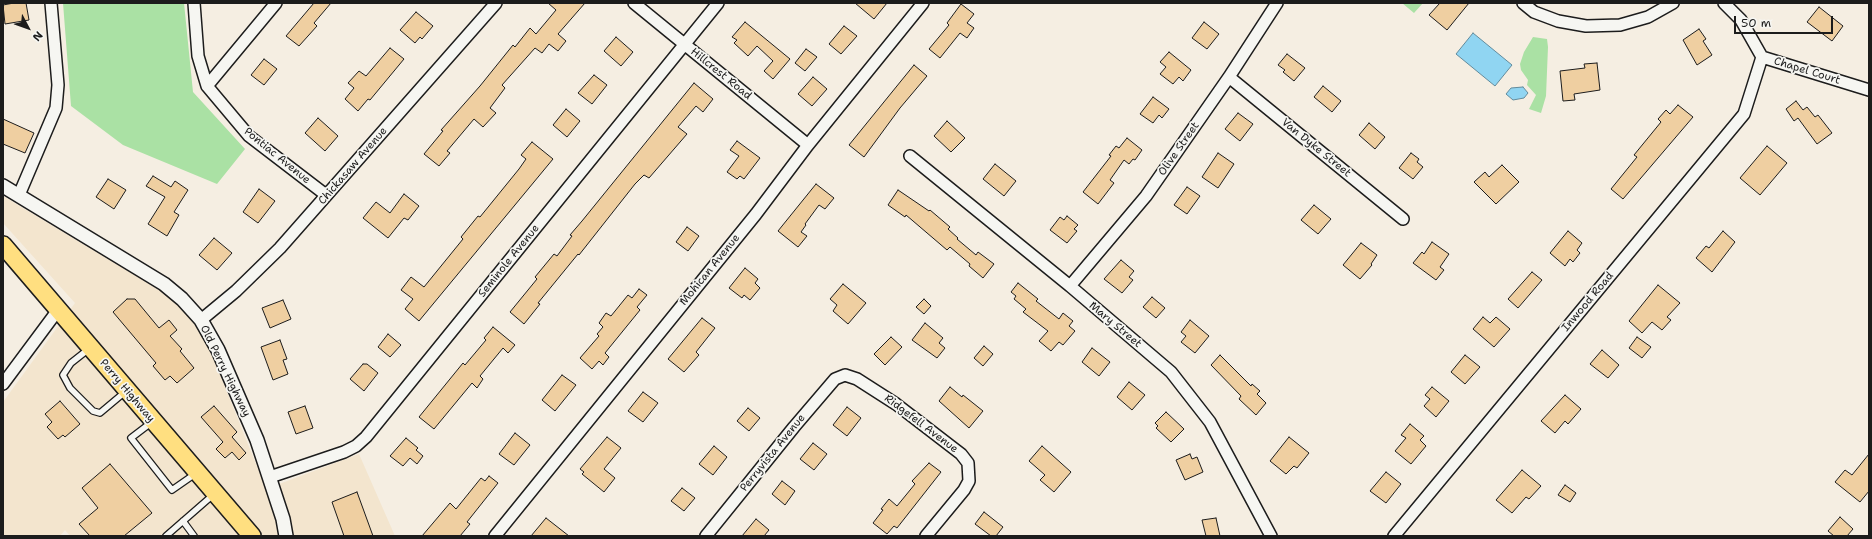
<!DOCTYPE html>
<html>
<head>
<meta charset="utf-8">
<style>
	body { margin:0 }
	#map { position:relative; width:1872px; height:539px; overflow:hidden; background:#f5eee2; font-family:"Shantell Sans",sans-serif }
	canvas { display:block }
	.frame { position:absolute; inset:0; border:4px solid #1c1c1c; pointer-events:none }
	.north { position:absolute; left:8px; top:8px; width:40px; height:40px; -webkit-text-stroke:3px #f6f6f2; paint-order:stroke; rotate:131deg; font-size:11px; font-weight:700; line-height:16px; text-align:center; color:#1c1c1c }
	.north::after { content:''; display:block; margin:auto; width:14px; height:18px; background:#1c1c1c; clip-path:polygon(50% 0,100% 100%,50% 72%,0 100%) }
	.scale { position:absolute; left:1734px; top:16px; width:99px; height:18px; box-sizing:border-box; border:2px solid #1c1c1c; border-top:0; padding-left:5px; font-size:12px; line-height:14px; white-space:nowrap; color:#1c1c1c; -webkit-text-stroke:3px #f6f6f2; paint-order:stroke }
</style>
</head>
<body>
<div id="map">
<canvas width="1872" height="539"></canvas>
<div class="frame"></div>
<div class="north">N</div>
<div class="scale">50 m</div>
</div>
<script>
const ctx = document.querySelector('canvas').getContext('2d');
ctx.lineJoin = 'round';
function paint(path, color) { ctx.fillStyle = color; ctx.fill(path, 'evenodd'); }
const poly = rows => new Path2D(rows.map(r => 'M' + r).join(''));
function strokePath(path, color, width, dash) { ctx.strokeStyle = color; ctx.lineWidth = width; ctx.lineCap = dash ? 'butt' : 'round'; ctx.setLineDash(dash || []); ctx.stroke(path); }
function label(font, color, halo, rows, align = 'center') {
  ctx.font = font + ' "Shantell Sans",sans-serif'; ctx.lineWidth = 3.5; ctx.setLineDash([]); ctx.textBaseline = 'middle'; ctx.strokeStyle = halo; ctx.fillStyle = color; for (const [text, x, y, turn = 0] of rows) {
    ctx.save(); ctx.translate(x, y); ctx.rotate((+turn || 0) * Math.PI / 180); ctx.textAlign = isNaN(turn) ? turn : align; if (halo) ctx.strokeText(text, 0, 0); ctx.fillText(text, 0, 0); ctx.restore();
  }
}
paint(poly([
	[3,196,169,296,189,315,209,347,266,489,359,454,395,536,70,536,65,530,60,536,3,536,3,402,75,303,3,223]
]), '#f3e5ce');
paint(poly([
	[63,3,184,3,193,92,245,149,217,184,123,145,71,106],
	[1402,3,1423,3,1414,13],
	[1533,37,1547,39,1548,47,1546,96,1541,113,1529,109,1536,95,1527,85,1528,80,1521,70,1520,64,1524,52]
]), '#aae1a4');
const water = poly([
	[1473,33,1512,65,1495,86,1456,54,1473,33],
	[1523,87,1528,93,1524,98,1513,100,1506,94,1511,88,1523,87]
]);
paint(water, '#90d5f2');
strokePath(water, '#628b9c', 1);
const building = poly([
	[14,3,26,3,29,20,5,24,3,5,14,3],
	[314,3,331,3,314,23,317,26,299,46,286,36,314,3],
	[548,3,585,3,558,34,566,41,558,51,549,44,542,53,535,48,502,85,505,88,490,108,496,113,483,127,474,119,447,151,450,153,439,166,424,154,443,131,441,130,480,86,513,45,515,47,530,28,536,34,556,10,548,3],
	[855,3,887,3,874,19,855,3],
	[1440,3,1469,3,1447,30,1429,15,1440,3],
	[961,4,974,14,967,23,974,28,967,38,960,33,940,58,929,49,949,25,947,23,961,4],
	[1819,7,1843,26,1832,41,1807,22,1819,7],
	[416,12,433,26,422,39,420,37,415,43,400,30,416,12],
	[745,22,790,59,773,79,764,71,773,61,757,46,748,56,734,43,737,40,732,37,745,22],
	[1204,22,1219,34,1207,49,1192,38,1204,22],
	[844,26,857,36,841,54,829,44,844,26],
	[1699,29,1706,39,1703,41,1712,55,1697,65,1683,40,1699,29],
	[616,37,633,52,621,66,604,51,616,37],
	[390,48,404,59,370,100,368,99,358,111,345,99,354,88,348,83,359,71,366,76,390,48],
	[806,49,817,57,805,71,795,63,806,49],
	[1169,52,1191,70,1183,81,1179,77,1173,84,1160,74,1166,67,1160,62,1169,52],
	[1287,54,1305,68,1294,81,1283,72,1285,70,1278,65,1287,54],
	[264,59,277,69,264,85,251,75,264,59],
	[1597,63,1600,90,1574,94,1575,100,1563,101,1560,71,1585,68,1584,64,1597,63],
	[914,65,927,76,900,108,864,157,849,145,914,65],
	[594,75,607,85,592,104,578,93,594,75],
	[813,77,827,89,812,106,798,94,813,77],
	[694,83,713,99,703,112,696,106,678,127,687,134,649,178,644,175,635,184,579,255,578,254,538,303,540,304,524,324,510,312,537,279,535,277,554,254,557,256,572,236,570,235,582,221,694,83],
	[1323,86,1341,101,1332,112,1314,97,1323,86],
	[1153,97,1169,109,1162,118,1159,115,1153,123,1140,114,1153,97],
	[1796,101,1803,110,1807,107,1815,117,1818,115,1832,133,1817,144,1798,118,1794,121,1786,109,1796,101],
	[1678,105,1693,117,1623,199,1611,189,1637,157,1634,155,1661,122,1658,119,1666,110,1670,114,1678,105],
	[566,109,580,121,567,137,553,125,566,109],
	[1238,113,1253,124,1240,141,1225,129,1238,113],
	[318,118,338,136,325,151,305,133,318,118],
	[3,119,34,133,25,153,3,144,3,119],
	[947,121,965,138,951,152,934,136,947,121],
	[1369,123,1385,137,1375,149,1359,135,1369,123],
	[1127,138,1142,150,1135,160,1133,159,1129,164,1124,160,1110,180,1114,183,1098,204,1083,192,1111,156,1109,155,1116,146,1119,148,1127,138],
	[737,141,760,158,744,179,740,176,737,179,727,172,739,156,730,150,737,141],
	[532,142,553,159,419,321,405,309,413,299,401,290,411,277,424,287,463,239,461,237,478,216,480,217,519,169,526,159,521,155,532,142],
	[1767,146,1787,163,1760,195,1740,178,1767,146],
	[1218,153,1234,164,1218,188,1202,177,1218,153],
	[1411,153,1419,159,1417,162,1423,167,1413,179,1399,168,1411,153],
	[995,164,1016,181,1004,196,983,179,995,164],
	[1502,165,1519,182,1496,204,1474,182,1485,172,1489,177,1502,165],
	[153,176,171,187,175,181,188,190,174,212,179,215,167,236,148,224,165,197,146,186,153,176],
	[108,179,126,190,114,209,96,197,108,179],
	[816,184,834,198,825,209,819,205,805,224,806,225,801,232,807,236,798,247,778,231,816,184],
	[1187,187,1200,196,1187,214,1174,205,1187,187],
	[259,189,275,201,258,223,243,212,259,189],
	[898,190,929,211,930,210,950,227,948,229,958,238,957,239,976,255,978,252,994,264,983,278,969,266,970,264,950,247,947,250,906,215,905,217,888,205,898,190],
	[404,194,419,206,408,220,404,218,388,238,363,218,376,202,390,213,404,194],
	[1314,205,1331,219,1318,234,1301,220,1314,205],
	[1067,216,1078,225,1074,229,1077,231,1067,243,1050,230,1060,217,1064,220,1067,216],
	[687,227,699,236,688,251,676,242,687,227],
	[1568,231,1582,243,1577,250,1580,253,1573,262,1570,259,1565,266,1550,253,1568,231],
	[1723,231,1735,242,1712,272,1696,258,1706,246,1709,248,1723,231],
	[214,238,232,253,217,270,199,255,214,238],
	[1432,242,1449,254,1440,267,1444,270,1436,280,1413,263,1422,252,1424,254,1432,242],
	[1361,243,1377,255,1371,264,1372,265,1360,279,1343,265,1361,243],
	[1121,260,1134,271,1129,277,1133,280,1122,293,1104,279,1121,260],
	[745,268,758,279,755,283,760,288,750,300,744,295,742,298,729,288,745,268],
	[1532,272,1542,280,1518,308,1508,299,1532,272],
	[1018,283,1038,299,1036,301,1059,319,1063,313,1073,321,1069,326,1075,331,1063,345,1059,342,1051,351,1039,341,1048,331,1023,312,1026,309,1014,299,1016,296,1011,292,1018,283],
	[843,284,866,303,848,324,833,311,837,305,830,299,843,284],
	[1658,285,1680,303,1667,317,1671,320,1662,330,1652,322,1642,333,1629,321,1658,285],
	[639,289,647,295,637,307,640,310,605,353,609,357,603,365,599,361,592,369,580,358,599,336,597,334,603,327,599,323,606,313,611,316,628,295,632,298,639,289],
	[1152,297,1165,308,1156,318,1143,307,1152,297],
	[127,299,135,299,159,328,169,320,177,330,170,336,182,349,180,351,194,368,177,383,170,376,165,380,153,366,156,363,113,312,127,299],
	[924,299,931,306,924,314,916,307,924,299],
	[283,300,291,319,270,328,262,308,283,300],
	[1483,317,1490,323,1496,317,1510,329,1494,347,1473,329,1483,317],
	[702,318,715,328,696,352,699,355,684,372,668,359,702,318],
	[1190,320,1209,336,1195,353,1181,342,1186,336,1181,332,1190,320],
	[925,323,943,338,939,343,945,348,937,358,912,340,925,323],
	[493,327,515,345,508,353,503,348,480,376,483,379,477,388,472,383,434,429,419,417,463,363,465,365,486,340,484,338,493,327],
	[388,334,401,345,390,357,378,347,388,334],
	[891,337,902,347,885,365,874,354,891,337],
	[1637,337,1651,347,1642,358,1629,348,1637,337],
	[280,340,287,359,283,360,288,374,273,380,261,347,280,340],
	[984,346,993,354,983,366,974,358,984,346],
	[1092,348,1110,362,1099,376,1082,362,1092,348],
	[1602,350,1619,365,1608,378,1590,364,1602,350],
	[1220,355,1251,386,1252,384,1260,391,1257,394,1266,403,1256,415,1239,399,1241,396,1211,365,1220,355],
	[1465,355,1480,367,1465,384,1451,372,1465,355],
	[363,364,367,364,378,373,364,391,350,379,363,364],
	[562,375,576,385,555,411,542,400,562,375],
	[1129,382,1145,395,1132,410,1117,397,1129,382],
	[950,387,962,397,963,395,983,411,969,428,939,401,950,387],
	[1432,387,1449,401,1436,417,1424,406,1430,399,1425,395,1432,387],
	[643,392,658,403,643,422,628,411,643,392],
	[1565,395,1581,409,1568,424,1565,421,1555,433,1541,421,1565,395],
	[60,401,80,424,65,437,63,435,58,439,47,427,52,422,45,414,60,401],
	[214,406,237,432,232,437,246,453,239,460,232,452,225,458,216,449,223,442,201,417,214,406],
	[305,406,313,428,296,434,288,412,305,406],
	[847,407,861,418,847,436,833,425,847,407],
	[748,408,760,418,749,431,737,421,748,408],
	[1166,412,1184,429,1171,442,1156,428,1158,426,1155,423,1166,412],
	[1410,424,1424,436,1420,440,1426,446,1411,464,1395,451,1406,438,1401,435,1410,424],
	[515,433,530,445,514,465,499,454,515,433],
	[607,437,621,448,604,469,615,478,604,492,582,474,584,472,580,469,607,437],
	[1289,437,1309,453,1297,468,1294,466,1286,474,1270,461,1289,437],
	[406,438,418,448,416,450,423,456,417,464,410,458,403,466,390,456,406,438],
	[813,443,827,454,814,470,800,459,813,443],
	[714,446,727,457,713,475,699,464,714,446],
	[1042,446,1071,472,1054,492,1040,480,1045,475,1029,461,1042,446],
	[1190,454,1192,459,1197,457,1203,472,1185,480,1176,460,1190,454],
	[1869,454,1869,491,1860,502,1835,482,1845,470,1852,475,1869,454],
	[929,463,941,472,897,528,894,526,887,534,873,523,883,510,881,509,889,499,897,506,915,484,912,481,929,463],
	[110,464,152,513,124,536,90,536,79,524,98,508,82,488,110,464],
	[1522,470,1541,486,1529,499,1526,497,1512,513,1496,500,1522,470],
	[1386,472,1401,484,1386,503,1370,491,1386,472],
	[489,476,498,483,467,522,470,524,460,536,422,536,450,503,456,509,481,478,485,481,489,476],
	[782,481,795,491,785,505,772,494,782,481],
	[1565,485,1576,493,1570,502,1558,495,1565,485],
	[682,488,695,498,684,511,671,501,682,488],
	[357,492,373,536,344,536,332,502,357,492],
	[984,512,1003,527,996,536,991,536,975,524,984,512],
	[1840,517,1853,529,1847,536,1834,536,1828,531,1840,517],
	[546,518,569,536,531,536,546,518],
	[1216,518,1220,536,1206,536,1202,520,1216,518],
	[756,519,769,530,764,536,742,536,756,519]
]);
paint(building, '#efcfa1');
strokePath(building, '#1c1c1c', 1);
const service = poly([
	[90,348,71,363,63,375,70,388,93,411,100,413,125,392],
	[152,422,131,438,172,490,195,474],
	[183,521,194,536],
	[166,536,213,495]
]);
const minor = poly([
	[194,3,198,56,207,86,249,136,326,195],
	[634,3,808,145],
	[1523,3,1534,12,1558,21,1586,26,1620,25,1648,17,1673,3],
	[1724,3,1741,20,1762,57,1869,90],
	[1229,77,1403,219],
	[207,86,276,3],
	[910,156,1070,286,1171,372,1210,422,1271,536],
	[19,195,56,108,58,85,51,3],
	[1070,286,1146,196,1229,77,1277,3],
	[201,320,236,291,280,248,496,3],
	[3,384,58,310],
	[270,477,344,452,356,446,366,437,718,3],
	[495,536,756,214,808,145,923,3],
	[706,536,794,427,835,379,845,375,857,379,896,404,961,454,968,463,969,481,964,490,926,536],
	[1394,536,1744,114,1762,57]
]);
const tertiary = poly([
	[3,186,164,284,182,299,201,320,218,350,257,440,283,519,286,536]
]);
const primary = poly([
	[3,245,252,536]
]);
strokePath(service, '#1c1c1c', 8);
strokePath(minor, '#1c1c1c', 14);
strokePath(tertiary, '#1c1c1c', 16);
strokePath(primary, '#1c1c1c', 20);
strokePath(service, '#f6f6f2', 5.5);
strokePath(minor, '#f6f6f2', 11);
strokePath(tertiary, '#f6f6f2', 13);
strokePath(primary, '#ffdf80', 17);
label('11px', '#1c1c1c', '#f6f6f2', [
	["Chapel Court",1807,71,17],
	["Hillcrest Road",721,74,39],
	["Van Dyke Street",1316,148,39],
	["Olive Street",1179,149,-55],
	["Pontiac Avenue",277,156,39],
	["Chickasaw Avenue",353,166,-49],
	["Seminole Avenue",509,261,-51],
	["Mohican Avenue",710,270,-51],
	["Inwood Road",1588,302,-50],
	["Mary Street",1115,325,40],
	["Old Perry Highway",225,371,64],
	["Perry Highway",127,391,50],
	["Ridgefell Avenue",921,424,37],
	["Perryvista Avenue",773,453,-51]
]);
</script>
</body>
</html>
